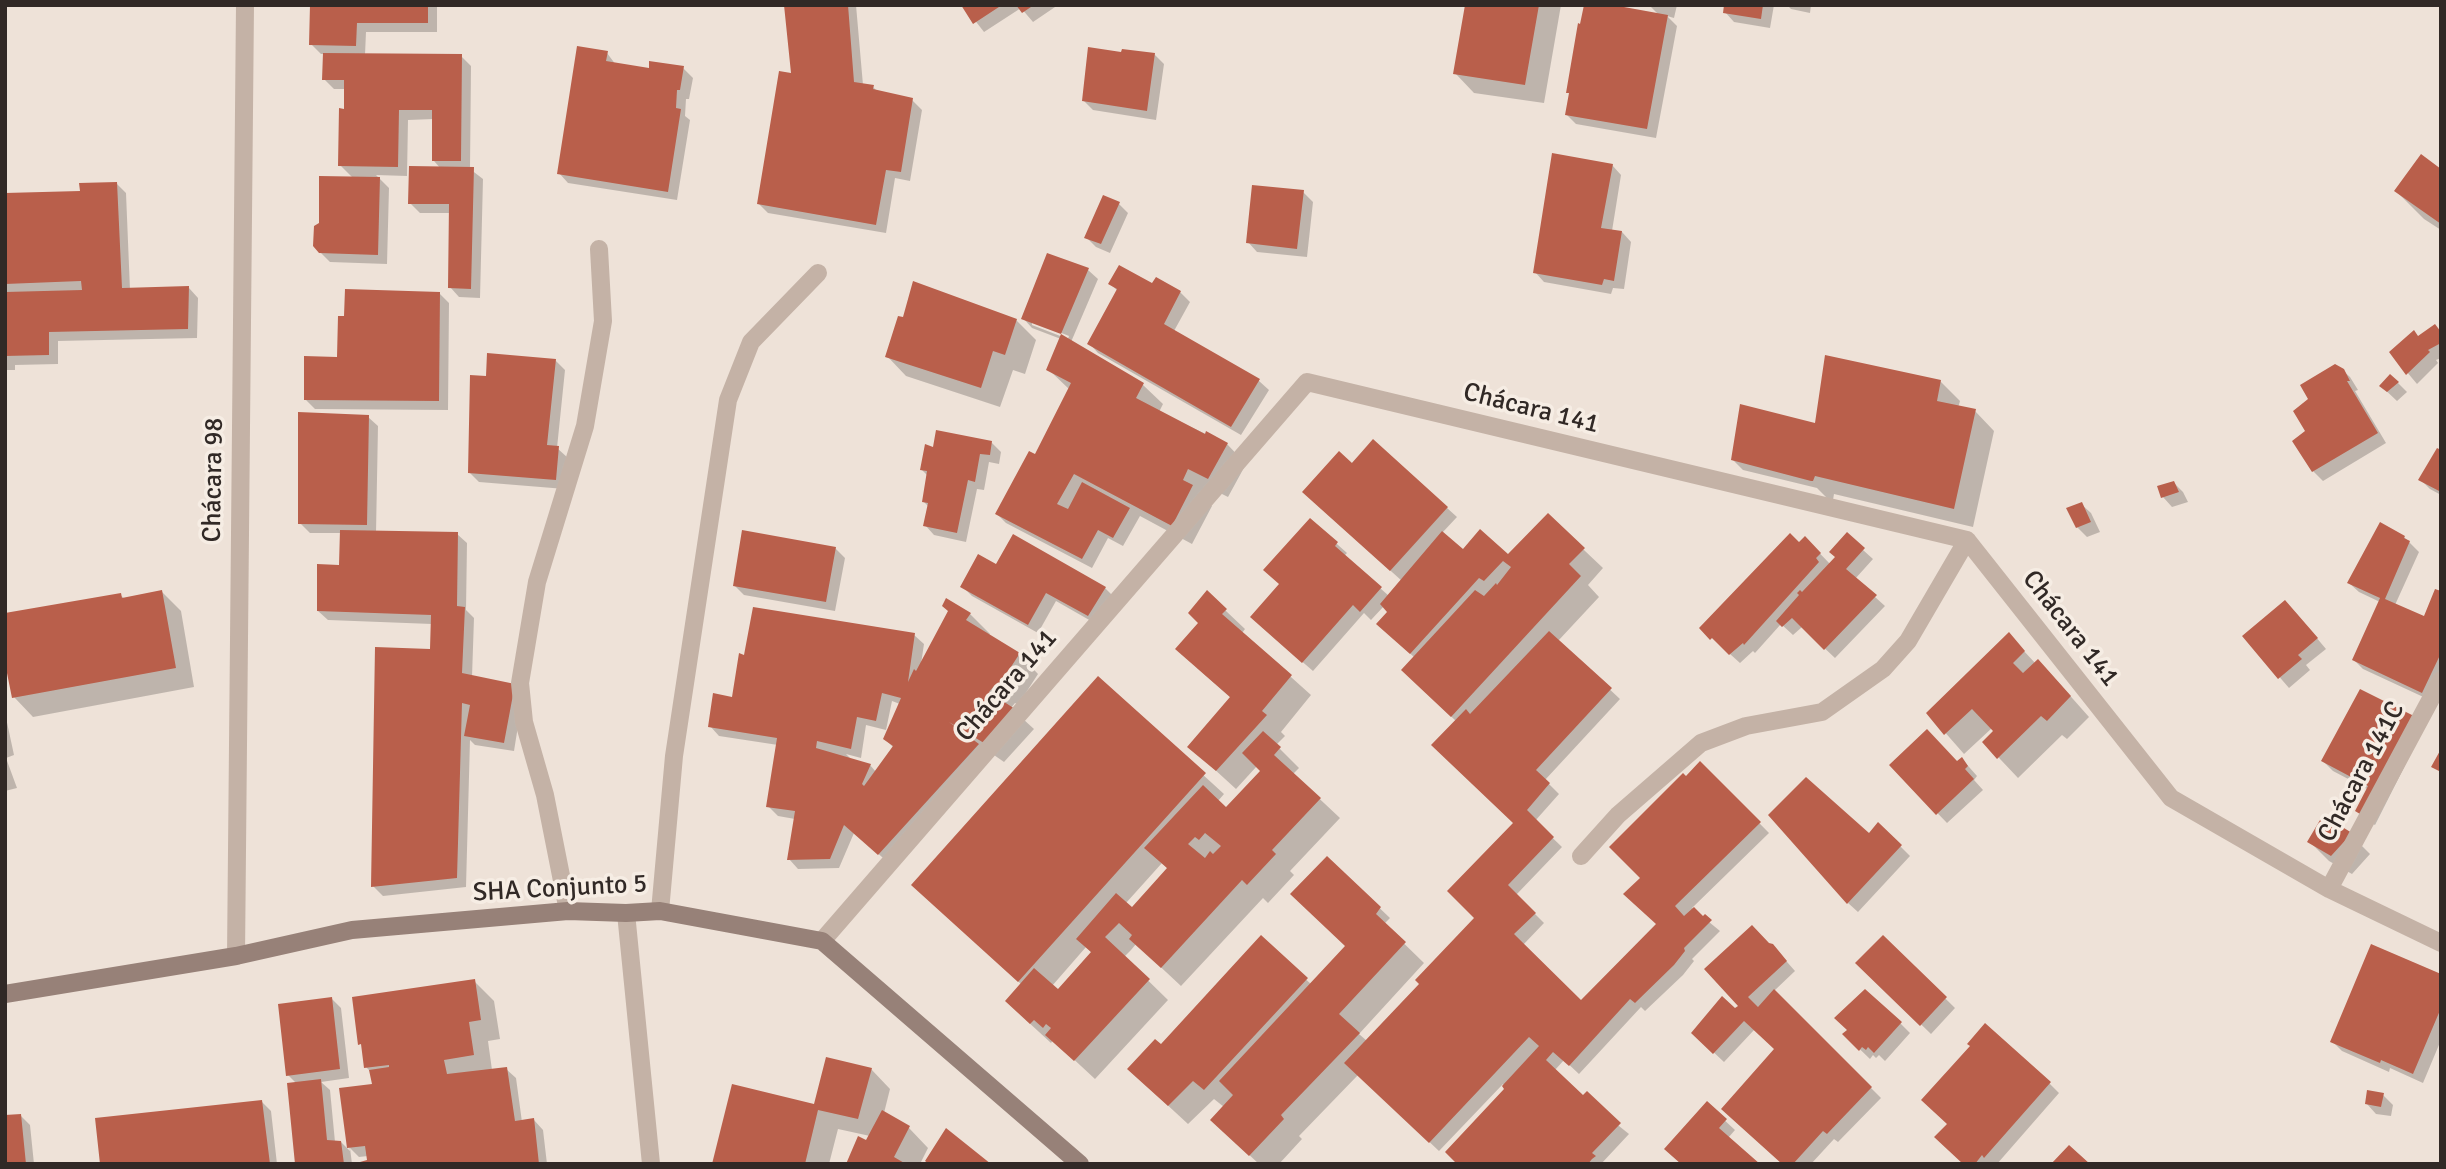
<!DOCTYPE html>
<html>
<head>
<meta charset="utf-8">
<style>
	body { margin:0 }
	#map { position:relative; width:2446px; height:1169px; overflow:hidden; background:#eee2d8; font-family:Signika,sans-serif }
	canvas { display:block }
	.frame { position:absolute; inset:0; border:7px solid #312926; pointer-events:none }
</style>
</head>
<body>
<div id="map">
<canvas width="2446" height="1169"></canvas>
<div class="frame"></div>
</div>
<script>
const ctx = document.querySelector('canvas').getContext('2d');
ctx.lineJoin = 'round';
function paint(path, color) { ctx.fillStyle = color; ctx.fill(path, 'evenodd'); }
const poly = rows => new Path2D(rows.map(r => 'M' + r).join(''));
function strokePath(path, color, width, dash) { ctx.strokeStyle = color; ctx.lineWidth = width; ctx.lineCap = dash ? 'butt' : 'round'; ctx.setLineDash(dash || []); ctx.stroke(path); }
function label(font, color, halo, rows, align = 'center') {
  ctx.font = font + ' Signika,sans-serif'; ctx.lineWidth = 7; ctx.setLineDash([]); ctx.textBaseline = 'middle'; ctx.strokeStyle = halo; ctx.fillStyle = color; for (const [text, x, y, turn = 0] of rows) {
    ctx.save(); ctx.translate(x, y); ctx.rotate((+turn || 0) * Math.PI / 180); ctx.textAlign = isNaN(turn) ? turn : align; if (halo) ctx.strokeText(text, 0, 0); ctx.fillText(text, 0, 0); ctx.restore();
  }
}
paint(poly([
	[312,5,437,5,437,32,366,32,365,55,461,56,471,66,470,169,483,179,480,298,459,297,450,287,451,213,420,213,410,203,441,169,434,161,434,119,408,120,407,176,376,175,389,188,387,264,330,262,320,252,353,178,340,165,346,89,334,89,324,79,325,54,321,54,311,44],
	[786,5,856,5,863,85,873,87,878,92,912,100,922,110,910,181,895,178,886,233,768,213,759,204,793,75],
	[963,5,1058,5,1033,22,1021,8,984,32],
	[1466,5,1561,5,1544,103,1474,93,1455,73],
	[1649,5,1677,5,1674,18,1667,16,1677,26,1656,138,1576,124,1566,114,1570,95,1568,92,1659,15],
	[1726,5,1774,5,1770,28,1734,22,1725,12],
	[1787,5,1811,5,1810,13,1791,9],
	[607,53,616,65,650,70,683,68,693,78,689,99,686,99,685,116,690,120,677,200,568,183,559,173],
	[1123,54,1154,54,1164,64,1156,120,1093,110,1084,101],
	[1612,165,1621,175,1612,231,1622,232,1631,242,1624,289,1613,288,1611,294,1544,282,1535,272],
	[2441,172,2441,230,2424,219,2396,191],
	[117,184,126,193,130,290,189,288,198,298,197,338,58,341,58,364,15,365,15,370,5,370,5,195,81,193],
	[1303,192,1313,202,1307,257,1257,252,1248,242],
	[1119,204,1128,213,1110,253,1096,247,1086,237],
	[1088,270,1098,279,1071,342,1143,385,1163,404,1159,412,1227,444,1246,464,1228,497,1208,487,1203,498,1212,506,1192,544,1140,516,1123,546,1108,538,1092,568,1006,523,997,514,1042,459,1070,390,1048,369,1061,339,1032,328,1023,318],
	[1032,321,1069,336,1068,339,1032,325],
	[1110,284,1153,286,1180,292,1190,302,1174,331,1259,381,1269,390,1241,435,1098,353,1089,343,1118,291],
	[439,293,449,303,448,410,315,409,306,400,339,359,346,318],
	[1016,320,1036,340,1025,374,1013,370,1000,407,906,376,887,356],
	[2441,332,2441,358,2436,360,2438,363,2417,384,2391,353,2419,337],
	[555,360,565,370,557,448,568,458,565,489,479,482,469,472,487,378],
	[2340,368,2350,377,2358,390,2355,391,2386,443,2323,481,2313,471,2295,442,2308,432],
	[2391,376,2407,392,2397,401,2381,386],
	[1940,381,1960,401,1958,408,1975,411,1994,431,1973,527,1834,494,1833,500,1828,499,1817,488,1743,470,1733,460,1817,425],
	[368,417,378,426,376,533,457,534,467,543,466,610,474,618,472,677,523,695,514,751,475,745,470,740,466,887,383,896,373,886,431,650,432,624,328,620,318,611,341,567,342,533,310,533,300,523],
	[1373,441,1457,517,1442,533,1463,551,1508,557,1548,516,1603,568,1588,585,1599,597,1558,641,1620,699,1545,780,1559,794,1535,821,1562,847,1516,895,1544,923,1523,945,1581,1002,1658,925,1642,878,1686,778,1700,763,1769,833,1692,908,1720,931,1692,959,1694,961,1683,975,1645,1011,1641,1007,1579,1074,1564,1060,1555,1070,1584,1098,1629,1134,1601,1164,1459,1164,1507,1089,1503,1084,1439,1151,1358,1075,1299,1136,1302,1139,1279,1164,1259,1164,1232,1139,1224,1107,1214,1099,1188,1124,1149,1088,1161,1046,1261,938,1312,985,1348,946,1327,858,1390,918,1384,924,1424,963,1359,1034,1367,1041,1421,984,1477,918,1516,824,1457,722,1423,690,1415,658,1378,624,1390,612,1384,606,1371,620,1364,613,1313,671,1262,627,1310,520,1347,553,1344,556,1389,596,1402,581,1314,502],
	[991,442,1001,452,999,464,989,462,984,490,977,489,966,542,934,535,925,525,929,507,924,502,928,476,922,470],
	[2441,452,2441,495,2430,489,2421,480],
	[2173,482,2183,492,2188,502,2172,507,2163,497],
	[2081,504,2091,513,2100,532,2087,537,2077,527],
	[2404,537,2419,552,2395,605,2425,618,2441,593,2441,682,2432,701,2363,669,2354,660,2380,602,2359,592,2349,583],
	[1805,538,1831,565,1837,558,1863,550,1873,559,1855,579,1885,606,1835,658,1802,627,1793,635,1781,624,1755,653,1753,651,1740,663,1701,628],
	[835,548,845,558,835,611,744,595,734,585],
	[963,587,1105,588,1115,598,1098,625,1056,601,1038,633,972,596],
	[162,592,181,611,194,687,33,717,14,697,120,595,125,599],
	[1207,593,1245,629,1242,633,1311,695,1281,732,1285,736,1276,745,1299,768,1293,774,1340,818,1290,871,1294,875,1268,903,1263,898,1181,986,1136,944,1131,950,1124,957,1168,1000,1095,1079,1053,1040,1051,1043,1026,1020,1022,985,913,885,1098,679,1224,794,1218,801,1226,809,1263,771,1257,766,1236,789,1190,747,1231,698,1197,668,1200,623],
	[1162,863,1168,869,1133,909,1126,903],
	[1086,947,1092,953,1058,991,1052,986],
	[947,600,970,614,990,634,988,636,1019,654,1038,674,1018,705,1015,703,1011,708,1034,729,1004,762,981,746,889,863,854,833,839,868,798,869,789,859,795,819,778,816,768,806,778,745,719,736,710,726,733,699,746,657,914,635,924,644,921,664,950,611],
	[892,701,900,704,885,739,894,748,876,772,870,765,853,761,846,754,861,758,866,725,886,730],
	[2295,612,2326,649,2306,665,2310,670,2289,688,2244,636],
	[2009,635,2036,664,2057,681,2089,717,2067,739,2062,735,2018,778,1984,742,1995,731,1992,728,1964,754,1928,713],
	[5,713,14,755,6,758,17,788,5,791],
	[2424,728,2375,825,2367,820,2369,790,2333,771,2323,761],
	[1962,759,1977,776,1974,780,1983,790,1947,823,1891,765,1957,763],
	[1878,824,1910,856,1858,912,1848,903],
	[2351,835,2370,854,2352,874,2329,861,2310,842],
	[1883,937,1955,1008,1931,1034,1858,963],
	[1769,945,1780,954,1795,971,1774,991,1881,1098,1838,1142,1834,1139,1811,1164,1783,1164,1776,1049,1755,1029,1724,1062,1693,1033,1741,1006],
	[2441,976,2441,1040,2423,1083,2390,1068,2389,1072,2342,1051,2333,1042],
	[474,981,494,1001,500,1039,488,1041,492,1070,506,1069,516,1078,522,1122,534,1120,543,1130,547,1164,354,1164,369,1162,368,1156,359,1157,350,1148,352,1164,297,1164,296,1083,288,1075,331,998,341,1008,349,1078,321,1082,330,1090,335,1142,341,1142,350,1151,341,1090,374,1085,372,1073,366,1067],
	[1900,1023,1910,1033,1885,1061,1879,1055,1876,1058,1873,1055,1870,1059,1844,1034],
	[871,1069,890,1089,884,1113,909,1128,928,1148,920,1164,848,1164,870,1136,838,1129,829,1164,714,1164,816,1106],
	[2049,1083,2059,1093,1997,1164,1965,1164],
	[2383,1095,2393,1105,2391,1116,2376,1114,2367,1104],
	[262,1102,271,1111,277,1164,102,1164],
	[1707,1104,1735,1130,1728,1138,1682,1164],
	[20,1115,30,1125,34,1164,5,1164]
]), '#0003');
paint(poly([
	[310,5,428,5,428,23,357,23,356,46,309,45],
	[784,5,848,5,854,82,874,85,873,89,913,98,901,172,886,170,876,225,757,204,779,71,791,73],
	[961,5,1002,5,973,24],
	[1016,5,1034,5,1022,13],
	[1465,5,1539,5,1525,85,1453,74],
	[1584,5,1613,5,1668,15,1647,129,1565,115,1569,93,1566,93,1578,23,1580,24],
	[1724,5,1763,5,1761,19,1723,13],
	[577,46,608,51,606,61,649,68,649,61,684,66,680,90,677,90,676,108,681,109,668,192,557,174],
	[1088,47,1121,52,1122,49,1155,53,1147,111,1082,101],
	[323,53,462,54,461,161,432,161,432,110,399,110,398,167,338,166,339,108,344,109,344,80,322,80],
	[1552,153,1613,164,1601,228,1622,231,1614,281,1604,279,1602,285,1533,273],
	[2421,154,2441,169,2441,224,2394,191],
	[409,166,474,167,471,289,448,288,449,204,408,204],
	[319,176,380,177,378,255,319,253,313,246,314,226,319,223],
	[117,182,122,288,189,286,188,329,49,332,49,355,5,356,5,292,82,290,81,281,5,284,5,193,80,191,79,183],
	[1252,185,1304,190,1297,249,1246,243],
	[1103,195,1120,202,1101,244,1084,238],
	[1047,253,1089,268,1061,334,1021,319],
	[1119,265,1152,283,1156,277,1181,291,1164,324,1260,379,1231,427,1087,344,1117,289,1108,284],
	[913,281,1017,319,1005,355,993,351,981,388,885,357,898,316,903,317],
	[345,289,440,292,439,401,304,400,304,356,337,357,338,316,344,316],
	[2435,324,2441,332,2441,343,2428,350,2430,352,2406,375,2389,352,2414,330,2418,336],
	[1061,334,1144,383,1136,398,1205,434,1206,431,1228,443,1208,479,1188,469,1183,480,1193,485,1172,526,1074,474,1057,504,1068,509,1082,482,1130,508,1113,538,1098,530,1082,559,995,514,1029,451,1035,454,1071,383,1046,370],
	[487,353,556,359,547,445,559,446,556,480,468,473,470,375,486,376],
	[1825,355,1941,380,1937,401,1976,409,1954,509,1815,476,1813,481,1811,481,1731,460,1740,404,1815,423],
	[2335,364,2344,369,2350,381,2347,381,2378,433,2312,472,2292,441,2305,431,2293,411,2308,399,2300,385],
	[2390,374,2399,382,2387,392,2379,386],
	[298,412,369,415,367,525,298,524],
	[936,430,992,441,990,455,980,454,975,482,968,480,957,533,923,526,928,503,922,502,927,471,920,470,925,444,933,447],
	[1373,439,1448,507,1390,571,1302,492,1339,451,1352,463],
	[2437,448,2441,450,2441,492,2418,480],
	[2174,481,2179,492,2161,498,2157,486],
	[2082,502,2091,522,2076,528,2066,508],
	[1548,513,1585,548,1569,564,1581,576,1451,717,1401,670,1475,590,1484,596,1496,583,1497,585,1511,567,1503,561,1484,581,1479,578,1410,654,1376,624,1387,612,1380,604,1442,531,1463,549,1480,529,1508,554],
	[1310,518,1338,542,1335,546,1382,587,1360,612,1353,605,1302,663,1250,617,1279,584,1263,570],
	[2380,522,2405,536,2404,538,2410,541,2385,599,2424,616,2435,589,2441,591,2441,653,2422,693,2352,660,2380,598,2347,583],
	[340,530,458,532,457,606,465,607,462,673,515,684,504,743,464,736,470,705,462,703,457,878,371,887,375,647,430,649,431,615,317,611,317,564,339,565],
	[742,530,836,547,826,602,733,586],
	[1847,532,1865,548,1846,569,1877,595,1824,650,1792,618,1782,627,1776,621,1799,595,1797,593,1800,590,1802,592,1835,557,1829,552],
	[1790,533,1799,542,1805,536,1821,553,1816,558,1819,562,1744,645,1743,643,1729,655,1712,638,1710,640,1699,628],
	[1013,534,1106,587,1088,616,1046,593,1028,625,960,587,978,554,996,564],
	[162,590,176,668,12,698,5,663,5,613,121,593,122,598],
	[1207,590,1227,609,1222,614,1292,675,1262,711,1267,715,1216,771,1187,747,1230,697,1175,649,1198,623,1188,613],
	[946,598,971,613,966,620,1020,653,998,687,995,685,989,692,1015,709,984,743,949,722,979,744,878,855,844,825,830,859,787,860,795,811,766,807,777,738,708,727,713,693,732,697,739,653,744,655,753,607,915,633,908,682,914,669,916,671,948,611,942,606],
	[882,693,901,698,883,739,893,746,864,786,862,784,871,764,816,748,817,741,851,749,857,717,876,721],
	[2285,600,2318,638,2298,655,2302,659,2278,679,2242,636],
	[1549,631,1612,688,1536,770,1550,783,1527,810,1554,837,1508,885,1536,913,1514,934,1581,1000,1656,924,1623,894,1640,878,1609,847,1683,773,1686,776,1700,761,1761,822,1675,906,1684,916,1694,907,1703,916,1705,914,1712,920,1684,948,1685,951,1674,965,1635,1003,1630,999,1569,1066,1553,1052,1546,1060,1583,1095,1587,1091,1621,1123,1592,1153,1596,1156,1592,1159,1588,1164,1457,1164,1445,1152,1504,1089,1502,1086,1539,1046,1529,1037,1429,1143,1344,1063,1419,984,1415,980,1474,918,1447,891,1513,823,1431,745,1466,709,1470,714],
	[2009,632,2025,651,2013,663,2023,673,2038,659,2071,696,2047,721,2041,716,1997,759,1982,742,1993,731,1972,709,1944,735,1926,713],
	[1098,676,1206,773,1018,982,911,885],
	[2360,689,2416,717,2365,817,2355,811,2368,786,2321,761],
	[1927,729,1957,761,1962,757,1968,766,1965,769,1974,779,1936,815,1889,765],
	[1263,731,1281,747,1274,755,1321,798,1272,850,1276,854,1247,885,1242,880,1161,968,1129,939,1132,935,1119,923,1105,937,1150,979,1074,1061,1045,1035,1051,1028,1046,1024,1043,1028,1034,1020,1030,1024,1005,1001,1034,968,1058,989,1091,952,1076,939,1116,893,1132,907,1167,868,1144,848,1203,785,1226,807,1260,771,1242,753],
	[1205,833,1221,846,1213,854,1210,851,1205,858,1188,844,1195,837,1199,840],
	[2441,749,2441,772,2431,767],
	[1806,777,1869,833,1878,822,1902,845,1847,904,1768,815],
	[2323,815,2352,833,2331,856,2307,842],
	[1327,856,1381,907,1376,914,1406,942,1339,1014,1360,1033,1281,1115,1284,1119,1249,1156,1210,1120,1233,1095,1219,1081,1345,946,1290,894],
	[1752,925,1769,943,1773,944,1787,961,1748,997,1758,1007,1774,989,1872,1087,1827,1134,1823,1131,1793,1164,1782,1164,1721,1109,1774,1049,1744,1021,1713,1054,1691,1033,1722,996,1735,1008,1738,1006,1704,969],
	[1261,935,1308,978,1204,1090,1193,1081,1168,1106,1127,1069,1155,1039,1161,1044],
	[1883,935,1947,997,1920,1026,1855,963],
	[2371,944,2441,974,2441,1008,2413,1074,2381,1060,2380,1063,2330,1042],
	[475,979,481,1020,469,1022,474,1055,444,1060,447,1074,507,1067,515,1121,534,1118,539,1164,353,1164,367,1160,365,1146,347,1148,339,1088,372,1084,369,1070,389,1067,389,1065,364,1068,361,1044,358,1045,352,997],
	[1865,989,1902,1022,1874,1053,1868,1047,1866,1050,1862,1047,1859,1051,1842,1034,1847,1030,1834,1018],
	[332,997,340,1069,286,1076,278,1004],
	[1985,1023,2051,1082,1984,1158,1982,1155,1975,1164,1963,1164,1934,1137,1947,1124,1921,1100,1970,1046,1967,1044],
	[826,1057,872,1068,858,1119,818,1110,805,1164,712,1164,732,1084,814,1104],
	[321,1079,327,1140,341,1141,344,1164,295,1164,287,1083],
	[2367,1090,2384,1093,2381,1107,2365,1104],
	[262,1100,270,1164,100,1164,95,1118],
	[1707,1101,1727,1119,1719,1128,1760,1164,1681,1164,1664,1149],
	[882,1110,910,1126,894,1157,906,1164,846,1164,858,1136,866,1140],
	[21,1114,26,1164,5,1164,5,1115],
	[946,1128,991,1164,929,1164,925,1161],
	[2069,1145,2090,1164,2051,1164]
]), '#b95f4b');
strokePath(poly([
	[1581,856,1618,815,1701,743,1746,726,1822,712,1883,669,1908,641,1967,540],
	[2329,889,2441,680],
	[568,911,545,795,524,722,520,683,537,582,585,426,603,321,599,249],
	[660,911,674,756,728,400,751,342,818,273],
	[626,913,651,1164],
	[822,941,1307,382,1967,540,2171,798,2329,889,2441,943],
	[236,956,245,5]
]), '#c4b2a6', 18);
strokePath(poly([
	[5,994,236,956,352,930,568,911,626,913,660,911,822,941,1080,1164]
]), '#978178', 18);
label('26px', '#312926', '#f6ede4', [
	["Chácara 141",1531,409,14],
	["Chácara 98",214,480,-89],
	["Chácara 141",2070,629,52],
	["Chácara 141",1007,686,-49],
	["Chácara 141C",2362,772,-62],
	["SHA Conjunto 5",560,889,-3]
]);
</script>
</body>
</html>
